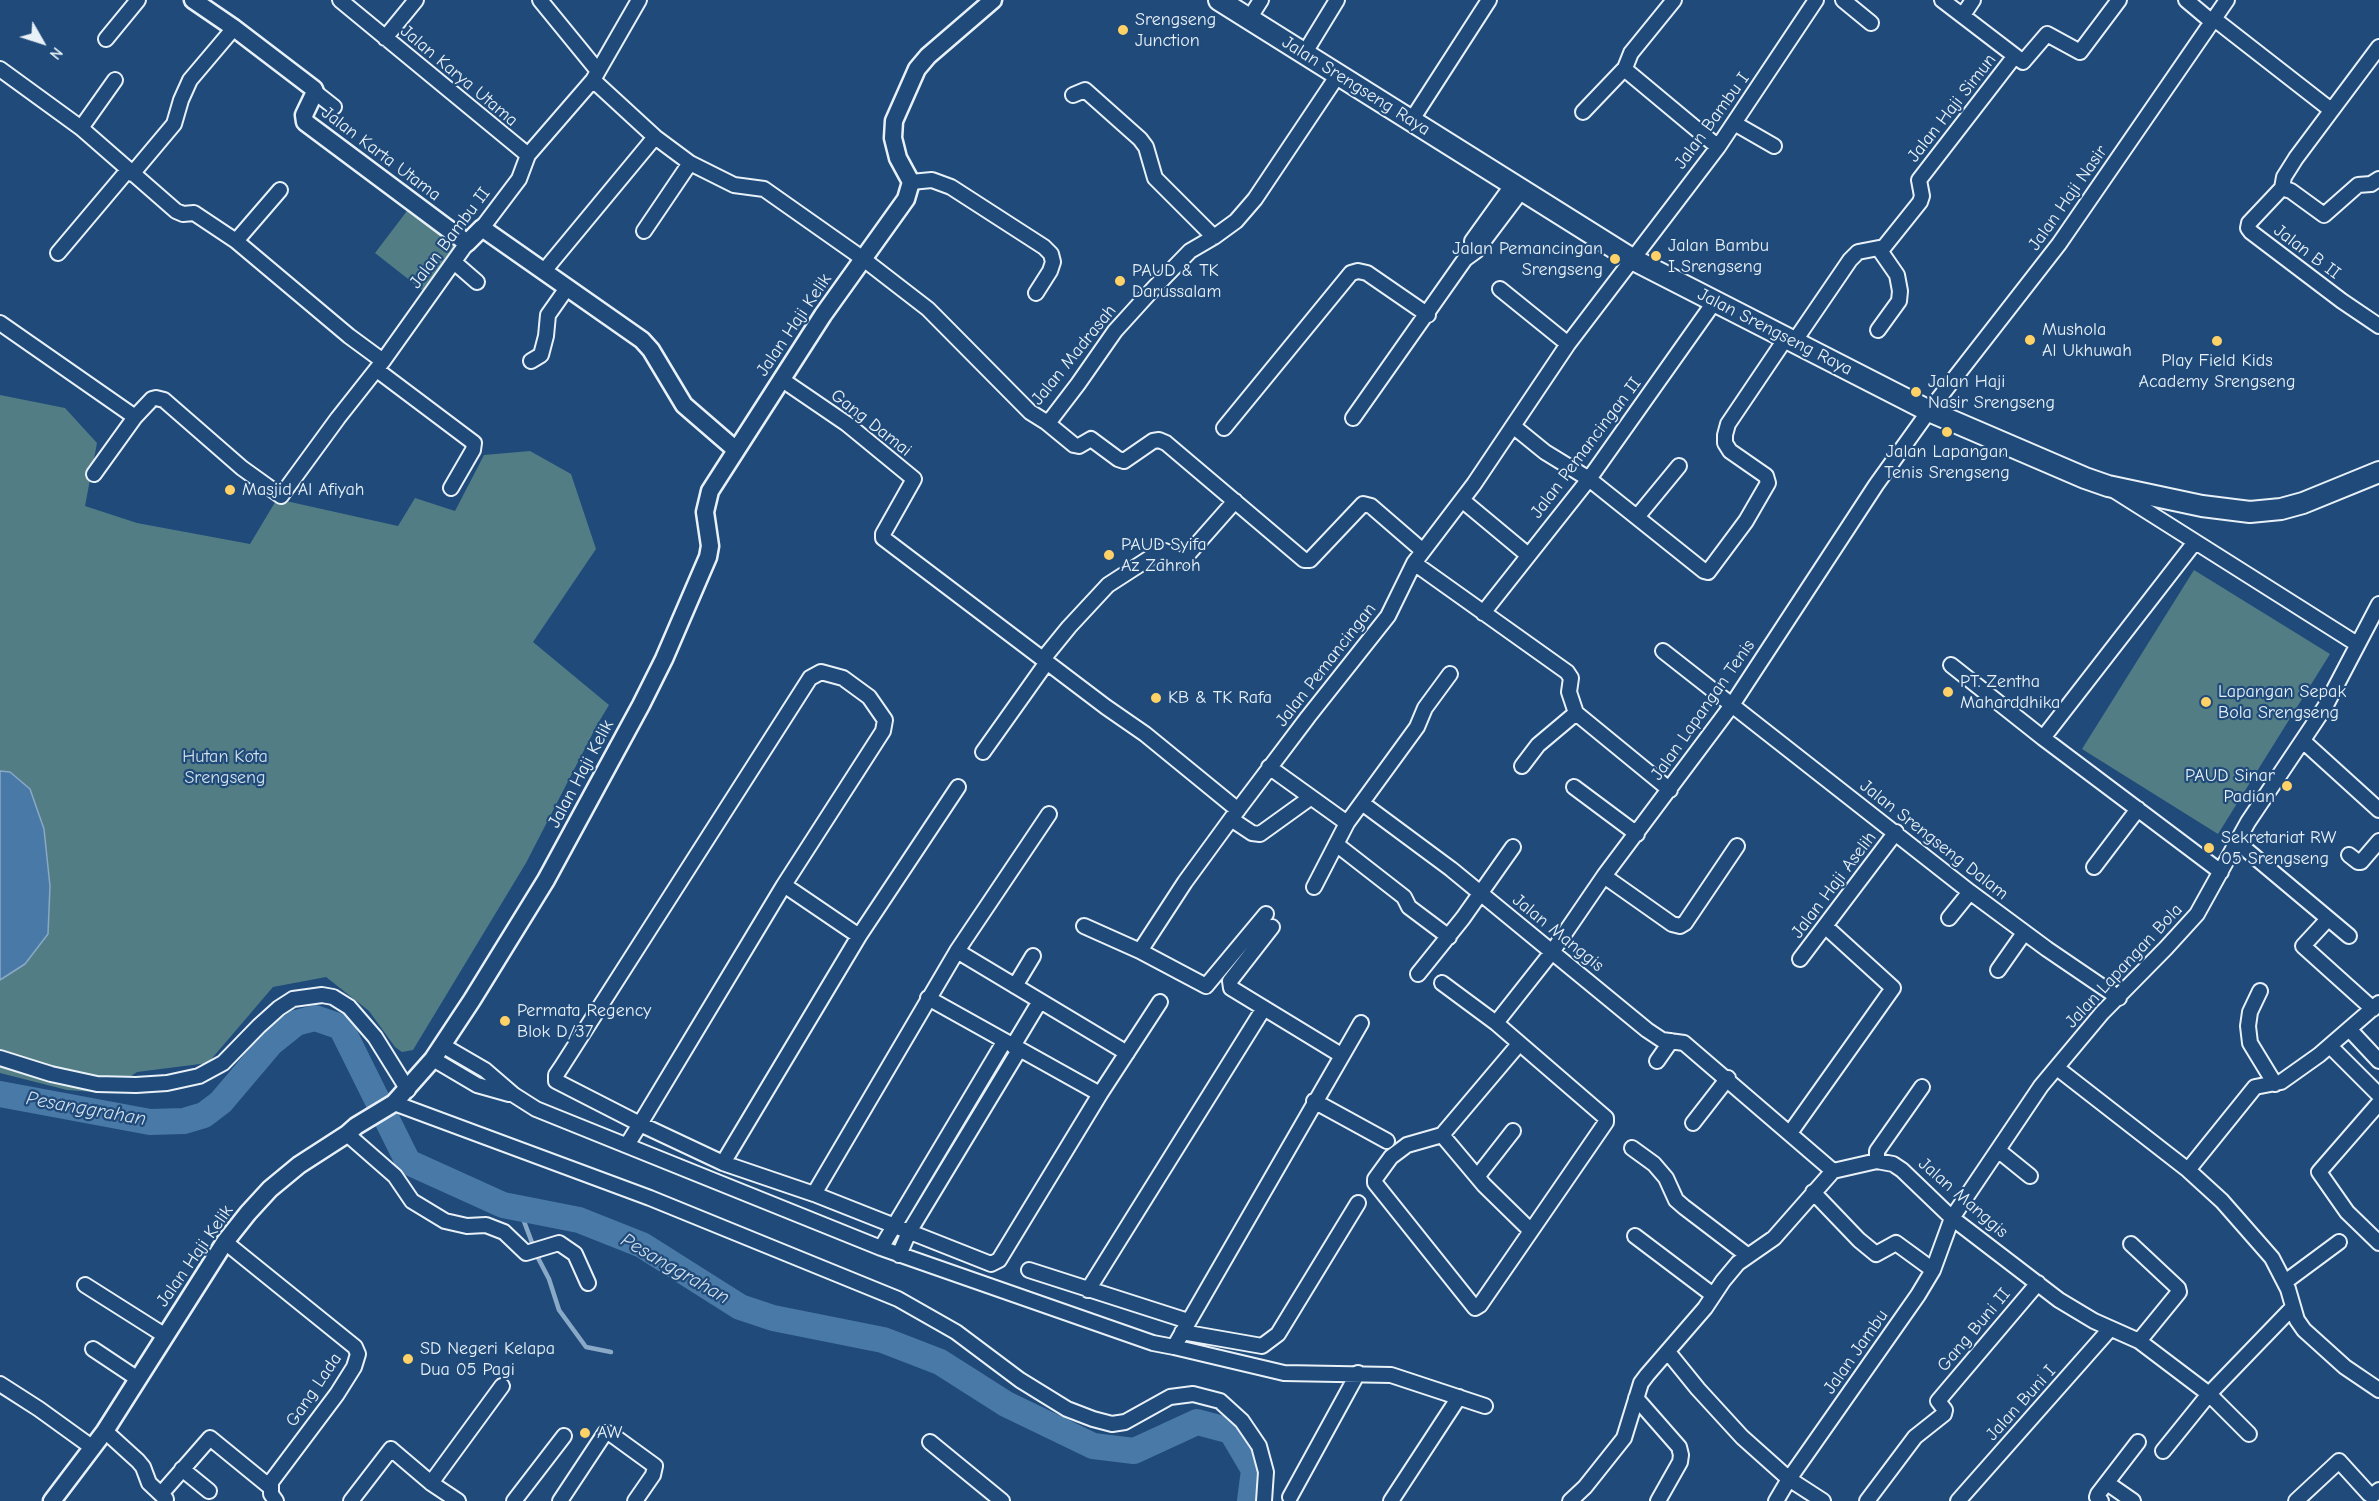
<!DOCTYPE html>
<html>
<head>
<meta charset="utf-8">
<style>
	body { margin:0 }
	#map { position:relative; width:2379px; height:1501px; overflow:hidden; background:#1f4a7a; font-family:"Comic Neue",sans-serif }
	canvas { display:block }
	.north { position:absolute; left:12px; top:12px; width:60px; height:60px; -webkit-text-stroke:4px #1f4a7a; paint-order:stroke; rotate:129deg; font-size:16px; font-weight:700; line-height:24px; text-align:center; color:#e8f1f8 }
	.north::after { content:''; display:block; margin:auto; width:21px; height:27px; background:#e8f1f8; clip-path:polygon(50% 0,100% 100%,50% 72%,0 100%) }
</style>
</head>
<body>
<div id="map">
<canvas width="2379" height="1501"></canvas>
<div class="north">N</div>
</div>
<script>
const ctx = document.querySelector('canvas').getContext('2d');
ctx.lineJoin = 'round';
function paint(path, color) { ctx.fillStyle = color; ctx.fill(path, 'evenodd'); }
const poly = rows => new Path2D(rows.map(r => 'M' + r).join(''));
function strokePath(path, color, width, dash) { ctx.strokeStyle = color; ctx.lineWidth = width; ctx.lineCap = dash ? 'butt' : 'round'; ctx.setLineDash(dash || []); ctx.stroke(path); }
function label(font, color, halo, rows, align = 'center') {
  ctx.font = font + ' "Comic Neue",sans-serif'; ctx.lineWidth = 4.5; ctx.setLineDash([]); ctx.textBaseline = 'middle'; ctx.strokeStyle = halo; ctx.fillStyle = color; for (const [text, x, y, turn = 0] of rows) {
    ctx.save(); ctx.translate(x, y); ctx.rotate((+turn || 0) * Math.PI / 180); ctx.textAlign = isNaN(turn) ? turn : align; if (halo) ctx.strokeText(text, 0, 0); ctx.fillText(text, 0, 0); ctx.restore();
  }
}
paint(poly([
	[410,207,462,247,426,293,375,253],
	[0,395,65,408,97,443,85,506,137,523,250,544,277,499,398,526,415,498,455,511,484,455,530,451,571,474,596,549,533,642,609,705,597,725,526,863,413,1050,402,1052,395,1047,369,1011,326,977,273,987,208,1063,137,1072,106,1093,67,1090,0,1073],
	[2194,570,2330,654,2218,834,2082,749]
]), '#527d85');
const water = poly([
	[0,771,10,772,30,789,44,829,50,886,48,934,25,964,0,980,0,771]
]);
paint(water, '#4979a6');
strokePath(water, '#89a9c7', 1.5);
strokePath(poly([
	[519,1208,537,1256,549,1279,559,1310,586,1347,611,1352]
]), '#89a9c7', 4.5);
strokePath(poly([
	[0,1094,150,1122,184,1121,204,1115,221,1102,271,1043,296,1023,315,1018,341,1027,408,1162,503,1205,579,1220,642,1245,740,1307,773,1318,883,1340,940,1362,1006,1404,1093,1446,1134,1451,1197,1422,1231,1431,1254,1470,1250,1501]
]), '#4979a6', 26);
const minor = poly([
	[340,0,528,155],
	[540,0,598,71],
	[1674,0,1631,53,1625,68,1628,72,1718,147],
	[1843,0,1871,23],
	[1942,0,2023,62,2047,34,2080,52,2119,0],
	[2186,0,2211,21],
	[1963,15,1973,0],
	[2213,18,2331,110],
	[1249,19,1261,0],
	[385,38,416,0],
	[106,39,138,0],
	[1304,54,1337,0],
	[0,69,81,128,176,211,183,214,194,213,236,241,349,336,383,361],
	[593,80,655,137,690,163,734,185,764,189,862,258,928,309,1030,412,1046,422,1052,418,1078,384,1115,331,1154,288,1190,251,1214,237,1236,221,1255,199,1338,75],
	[315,92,334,107],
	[1073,95,1085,90,1140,139,1146,147,1155,178,1214,237],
	[1583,112,1625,68],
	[1411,121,1489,0],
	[1734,123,1774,146],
	[81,128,115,80],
	[132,174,174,124,181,100,190,80,234,28],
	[2379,179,2371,184,2358,185,2324,215,2291,191,2282,188,2249,223,2248,228,2251,232,2342,301,2379,326],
	[911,182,932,180,951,187,1044,247,1051,254,1053,262,1050,271,1036,293],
	[2282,188,2284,177,2296,158,2379,47],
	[482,228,519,179,528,155,593,80,639,0],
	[644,231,690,163],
	[236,241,280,190],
	[1472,241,1513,184],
	[58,253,128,170],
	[454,262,477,282],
	[544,271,655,137],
	[1500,289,1568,344],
	[0,323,135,417],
	[1878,330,1899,301,1900,291,1897,275,1879,249],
	[1794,342,1850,260,1858,252,1884,247,1920,202,1922,196,1919,180,2014,57],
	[531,361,541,355,546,336,548,315,567,288],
	[377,370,474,443,473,450,451,488],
	[781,379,847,424,914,479,883,534,883,538,1106,707,1145,734,1238,810],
	[1353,418,1465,259,1476,251,1522,190],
	[1046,422,1074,445,1079,446,1091,439,1118,459,1124,461,1153,441,1159,440,1166,443,1304,560,1310,560,1363,504,1371,506,1423,551],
	[1513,426,1545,452,1589,479,1704,571,1708,572,1746,521,1768,483,1766,476,1730,451,1725,443,1725,435,1728,424,1786,338],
	[1224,428,1351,273,1358,271,1367,273,1428,315],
	[94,474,135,417,152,399,156,398,164,400,242,468,281,496,338,418,383,361,467,243],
	[2115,491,2357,644],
	[1462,500,1528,555],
	[1637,517,1679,466],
	[1414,563,1567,672,1571,678,1569,692,1576,713,1670,790],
	[1483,613,1589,479,1715,301],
	[1663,651,1970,892,2047,949,2119,998],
	[1043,659,1069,627,1108,585,1159,552,1165,551,1177,559,1183,560,1235,501],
	[1951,665,2043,738,2221,872],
	[2043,738,2195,542],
	[2303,741,2379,810],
	[983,752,1047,662],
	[1522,766,1538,745,1576,713],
	[1269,767,1347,823],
	[1574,787,1637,834],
	[1362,803,1451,869,1647,1030,1662,1040,1684,1043,1833,1171,1877,1161,1893,1164,1902,1170,1952,1218,2059,1300,2094,1321,2139,1341,2209,1394,2249,1434],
	[1231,819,1252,833,1260,834,1310,798],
	[2237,842,2349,936],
	[1336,844,1404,897,1409,907,1449,937],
	[2349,855,2358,862,2361,862,2379,841],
	[2094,867,2138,809],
	[1604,876,1672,924,1680,926,1685,923,1737,846],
	[784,885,859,936],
	[1314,887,1347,823,1417,727,1425,708,1450,674],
	[1949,918,1970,892],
	[2328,919,2303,946,2373,1009],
	[1084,926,1140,951,1185,882,1231,819,1308,717,1388,616,1414,563,1474,484,1568,344,1718,147,1816,0],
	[1272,927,1230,981,1231,988,1341,1055],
	[957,951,1127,1053],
	[1140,951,1206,986,1266,914],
	[1800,959,1896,832],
	[1998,970,2024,933],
	[1418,974,1463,918,1513,847],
	[1442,983,1496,1023,1606,1118,1606,1122,1531,1231,1480,1305,1475,1308,1375,1183,1375,1179,1391,1157,1407,1145,1442,1135,1519,1044],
	[1015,986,1033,956],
	[2260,991,2250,1012,2248,1026,2250,1043,2275,1084],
	[928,998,1100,1094],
	[1496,1023,1552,952,1604,876,1732,705,1876,485,1929,411,2059,244,2227,0],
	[2350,1030,2379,1061],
	[442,1045,485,1070,514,1095,536,1109,881,1248,1153,1343,1174,1347,1361,1023],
	[1013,1046,1040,1001],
	[2330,1046,2379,1095],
	[0,1058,51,1074,97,1084,136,1085,167,1083,199,1076,223,1063,259,1026,279,1008,293,999,322,995,333,997,349,1007,375,1037,408,1090],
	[433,1059,477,1085,509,1094],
	[1657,1061,1671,1041],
	[2057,1068,2188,1170,2222,1201,2272,1258,2288,1289,2297,1320,2304,1330,2345,1367,2379,1390],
	[1314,1101,1387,1141],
	[394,1103,650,1198,898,1299,956,1332,1020,1380,1067,1409,1093,1419,1112,1424,1125,1422,1170,1397,1193,1394,1220,1401,1242,1421,1259,1446,1266,1472,1264,1501],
	[2379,1103,2319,1172,2347,1212,2379,1243],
	[1693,1123,1728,1078],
	[1790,1133,1893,988,1826,927],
	[347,1134,395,1176,412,1201,445,1221,467,1226,486,1225,504,1232,526,1253,559,1243,575,1254,588,1283],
	[1442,1135,1484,1185,1531,1231],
	[627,1145,640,1124,784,885,883,731,885,720,869,697,843,678,821,672,810,678,562,1066,556,1075,556,1081,640,1124,723,1163,814,1194,991,1264,999,1260,1100,1094,1160,1002],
	[1632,1148,1654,1164,1666,1178,1676,1200,1684,1207,1747,1255],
	[1999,1151,2030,1176],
	[1877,1161,1877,1151,1922,1087],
	[723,1163,859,936,958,787],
	[2188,1170,2255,1087,2281,1082,2319,1055,2379,1003],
	[1477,1177,1513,1131],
	[1813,1192,1859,1240,1876,1254,1896,1243,1933,1270],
	[814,1194,957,951,1049,814],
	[1635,1236,1713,1295],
	[225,1242,355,1347,358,1354,354,1367,337,1394,271,1482,271,1494,276,1501],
	[2131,1244,2178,1288,2179,1292,2139,1341],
	[881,1248,1004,1042],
	[899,1255,909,1232,1019,1050],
	[1029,1270,1188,1321],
	[2285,1282,2339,1242],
	[85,1285,164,1335],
	[1088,1290,1264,1008],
	[1182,1332,1262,1346,1278,1334,1358,1203],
	[1174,1347,1284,1373,1391,1375,1485,1406],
	[93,1349,138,1379],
	[1668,1352,1698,1389,1742,1437,1789,1479,1823,1501],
	[0,1384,39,1409,93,1448],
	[1636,1398,1679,1447,1681,1455,1680,1462,1658,1501],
	[105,1431,138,1461,143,1467,149,1483,166,1499],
	[930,1442,1002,1501],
	[2163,1451,2209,1394,2292,1308],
	[182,1469,209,1491],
	[431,1483,502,1386],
	[2107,1483,2133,1501],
	[161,1494,210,1438,270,1487],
	[1290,1497,1358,1373],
	[351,1501,391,1449,431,1483,458,1501],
	[514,1501,564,1436],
	[560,1501,605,1433,611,1434,655,1466,653,1475,635,1501],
	[1391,1501,1459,1397],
	[1570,1501,1585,1487,1624,1438,1641,1383,1647,1375,1705,1308,1723,1281,1738,1263,1774,1238,1833,1171],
	[1776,1501,1789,1479,1918,1295,1933,1270,1952,1218,2041,1086,2102,1013,2166,948,2197,914,2248,822,2325,707,2379,604],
	[1867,1501,1915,1437,1944,1414,1945,1410,1938,1401,2038,1283],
	[1958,1501,2110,1329],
	[2101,1501,2097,1497,2098,1494,2138,1442],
	[2296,1501,2339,1461,2369,1494,2372,1496,2379,1490]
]);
const tertiary = poly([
	[193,0,234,28,314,89,315,92,304,115,305,122,467,243,482,228,642,340,651,350,684,405,736,450],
	[52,1501,105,1431,225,1242,248,1213,270,1189,299,1165,347,1134,356,1126,394,1103,433,1059,472,1000,546,880,641,705,664,659,708,557,710,546,705,512,710,491,823,315,906,199,911,182,898,158,893,138,894,121,917,69,928,56,993,0]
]);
const secondary = poly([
	[1219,0,1632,259,1929,411,2085,478,2108,486,2202,506,2250,512,2281,509,2303,503,2379,472]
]);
strokePath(minor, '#e8f1f8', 18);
strokePath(tertiary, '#e8f1f8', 21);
strokePath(secondary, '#e8f1f8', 24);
strokePath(minor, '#1f4a7a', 14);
strokePath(tertiary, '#1f4a7a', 16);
strokePath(secondary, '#1f4a7a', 20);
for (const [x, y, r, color] of [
	[1123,30,6,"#ffd166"],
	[1656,256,6,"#ffd166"],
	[1615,259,6,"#ffd166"],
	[1120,281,6,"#ffd166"],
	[2030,340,6,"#ffd166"],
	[2217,341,6,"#ffd166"],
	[1916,392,6,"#ffd166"],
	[1947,432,6,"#ffd166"],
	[230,490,6,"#ffd166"],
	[1109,555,6,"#ffd166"],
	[1948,692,6,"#ffd166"],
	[1156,698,6,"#ffd166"],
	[2206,702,6,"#ffd166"],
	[2287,786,6,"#ffd166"],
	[2209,848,6,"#ffd166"],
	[505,1021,6,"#ffd166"],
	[408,1359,6,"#ffd166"],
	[585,1433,6,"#ffd166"]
]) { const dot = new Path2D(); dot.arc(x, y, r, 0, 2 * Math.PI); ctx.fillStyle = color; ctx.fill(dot); strokePath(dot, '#1f4a7a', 2); }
label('18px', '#e8f1f8', '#1f4a7a', [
	["Srengseng",1135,20],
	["Junction",1135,41],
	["Jalan Bambu",1668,246],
	["I Srengseng",1668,267],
	["Jalan Pemancingan",1603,249,"right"],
	["Srengseng",1603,270,"right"],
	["PAUD & TK",1132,271],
	["Darussalam",1132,292],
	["Mushola",2042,330],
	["Al Ukhuwah",2042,351],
	["Play Field Kids",2217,361,"center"],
	["Academy Srengseng",2217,382,"center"],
	["Jalan Haji",1928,382],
	["Nasir Srengseng",1928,403],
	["Jalan Lapangan",1947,452,"center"],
	["Tenis Srengseng",1947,473,"center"],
	["Masjid Al Afiyah",242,490],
	["PAUD Syifa",1121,545],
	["Az Zahroh",1121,566],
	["PT. Zentha",1960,682],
	["Maharddhika",1960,703],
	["Lapangan Sepak",2218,692],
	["Bola Srengseng",2218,713],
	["KB & TK Rafa",1168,698],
	["PAUD Sinar",2275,776,"right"],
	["Padian",2275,797,"right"],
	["Sekretariat RW",2221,838],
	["05 Srengseng",2221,859],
	["Permata Regency",517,1011],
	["Blok D/37",517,1032],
	["SD Negeri Kelapa",420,1349],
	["Dua 05 Pagi",420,1370],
	["AW",597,1433]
], 'left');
label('18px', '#e8f1f8', '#1f4a7a', [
	["Jalan Karya Utama",459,76,40],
	["Jalan Srengseng Raya",1356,86,32],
	["Jalan Haji Simun",1952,108,-52],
	["Jalan Bambu I",1712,121,-54],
	["Jalan Karta Utama",381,154,37],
	["Jalan Haji Nasir",2068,198,-55],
	["Jalan Bambu II",450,238,-53],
	["Jalan B II",2307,252,37],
	["Jalan Haji Kelik",794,325,-56],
	["Jalan Srengseng Raya",1775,332,27],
	["Jalan Madrasah",1074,355,-51],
	["Gang Damai",871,423,38],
	["Jalan Pemancingan II",1586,448,-53],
	["Jalan Pemancingan",1326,665,-52],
	["Jalan Lapangan Tenis",1703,710,-55],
	["Jalan Haji Kelik",581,774,-62],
	["Jalan Srengseng Dalam",1934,840,38],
	["Jalan Haji Aselih",1834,885,-53],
	["Jalan Manggis",1558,933,39],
	["Jalan Lapangan Bola",2124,966,-47],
	["Jalan Manggis",1963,1198,41],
	["Jalan Haji Kelik",195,1256,-55],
	["Gang Buni II",1974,1330,-50],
	["Jalan Jambu",1856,1352,-55],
	["Gang Lada",314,1390,-56],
	["Jalan Buni I",2021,1403,-48]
]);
label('18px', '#d2e0e7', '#1f4a7a', [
	["Hutan Kota",225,757],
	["Srengseng",225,778]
]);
label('italic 20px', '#d0dfec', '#1f4a7a', [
	["Pesanggrahan",86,1109,10],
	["Pesanggrahan",675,1269,30]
]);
</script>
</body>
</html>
